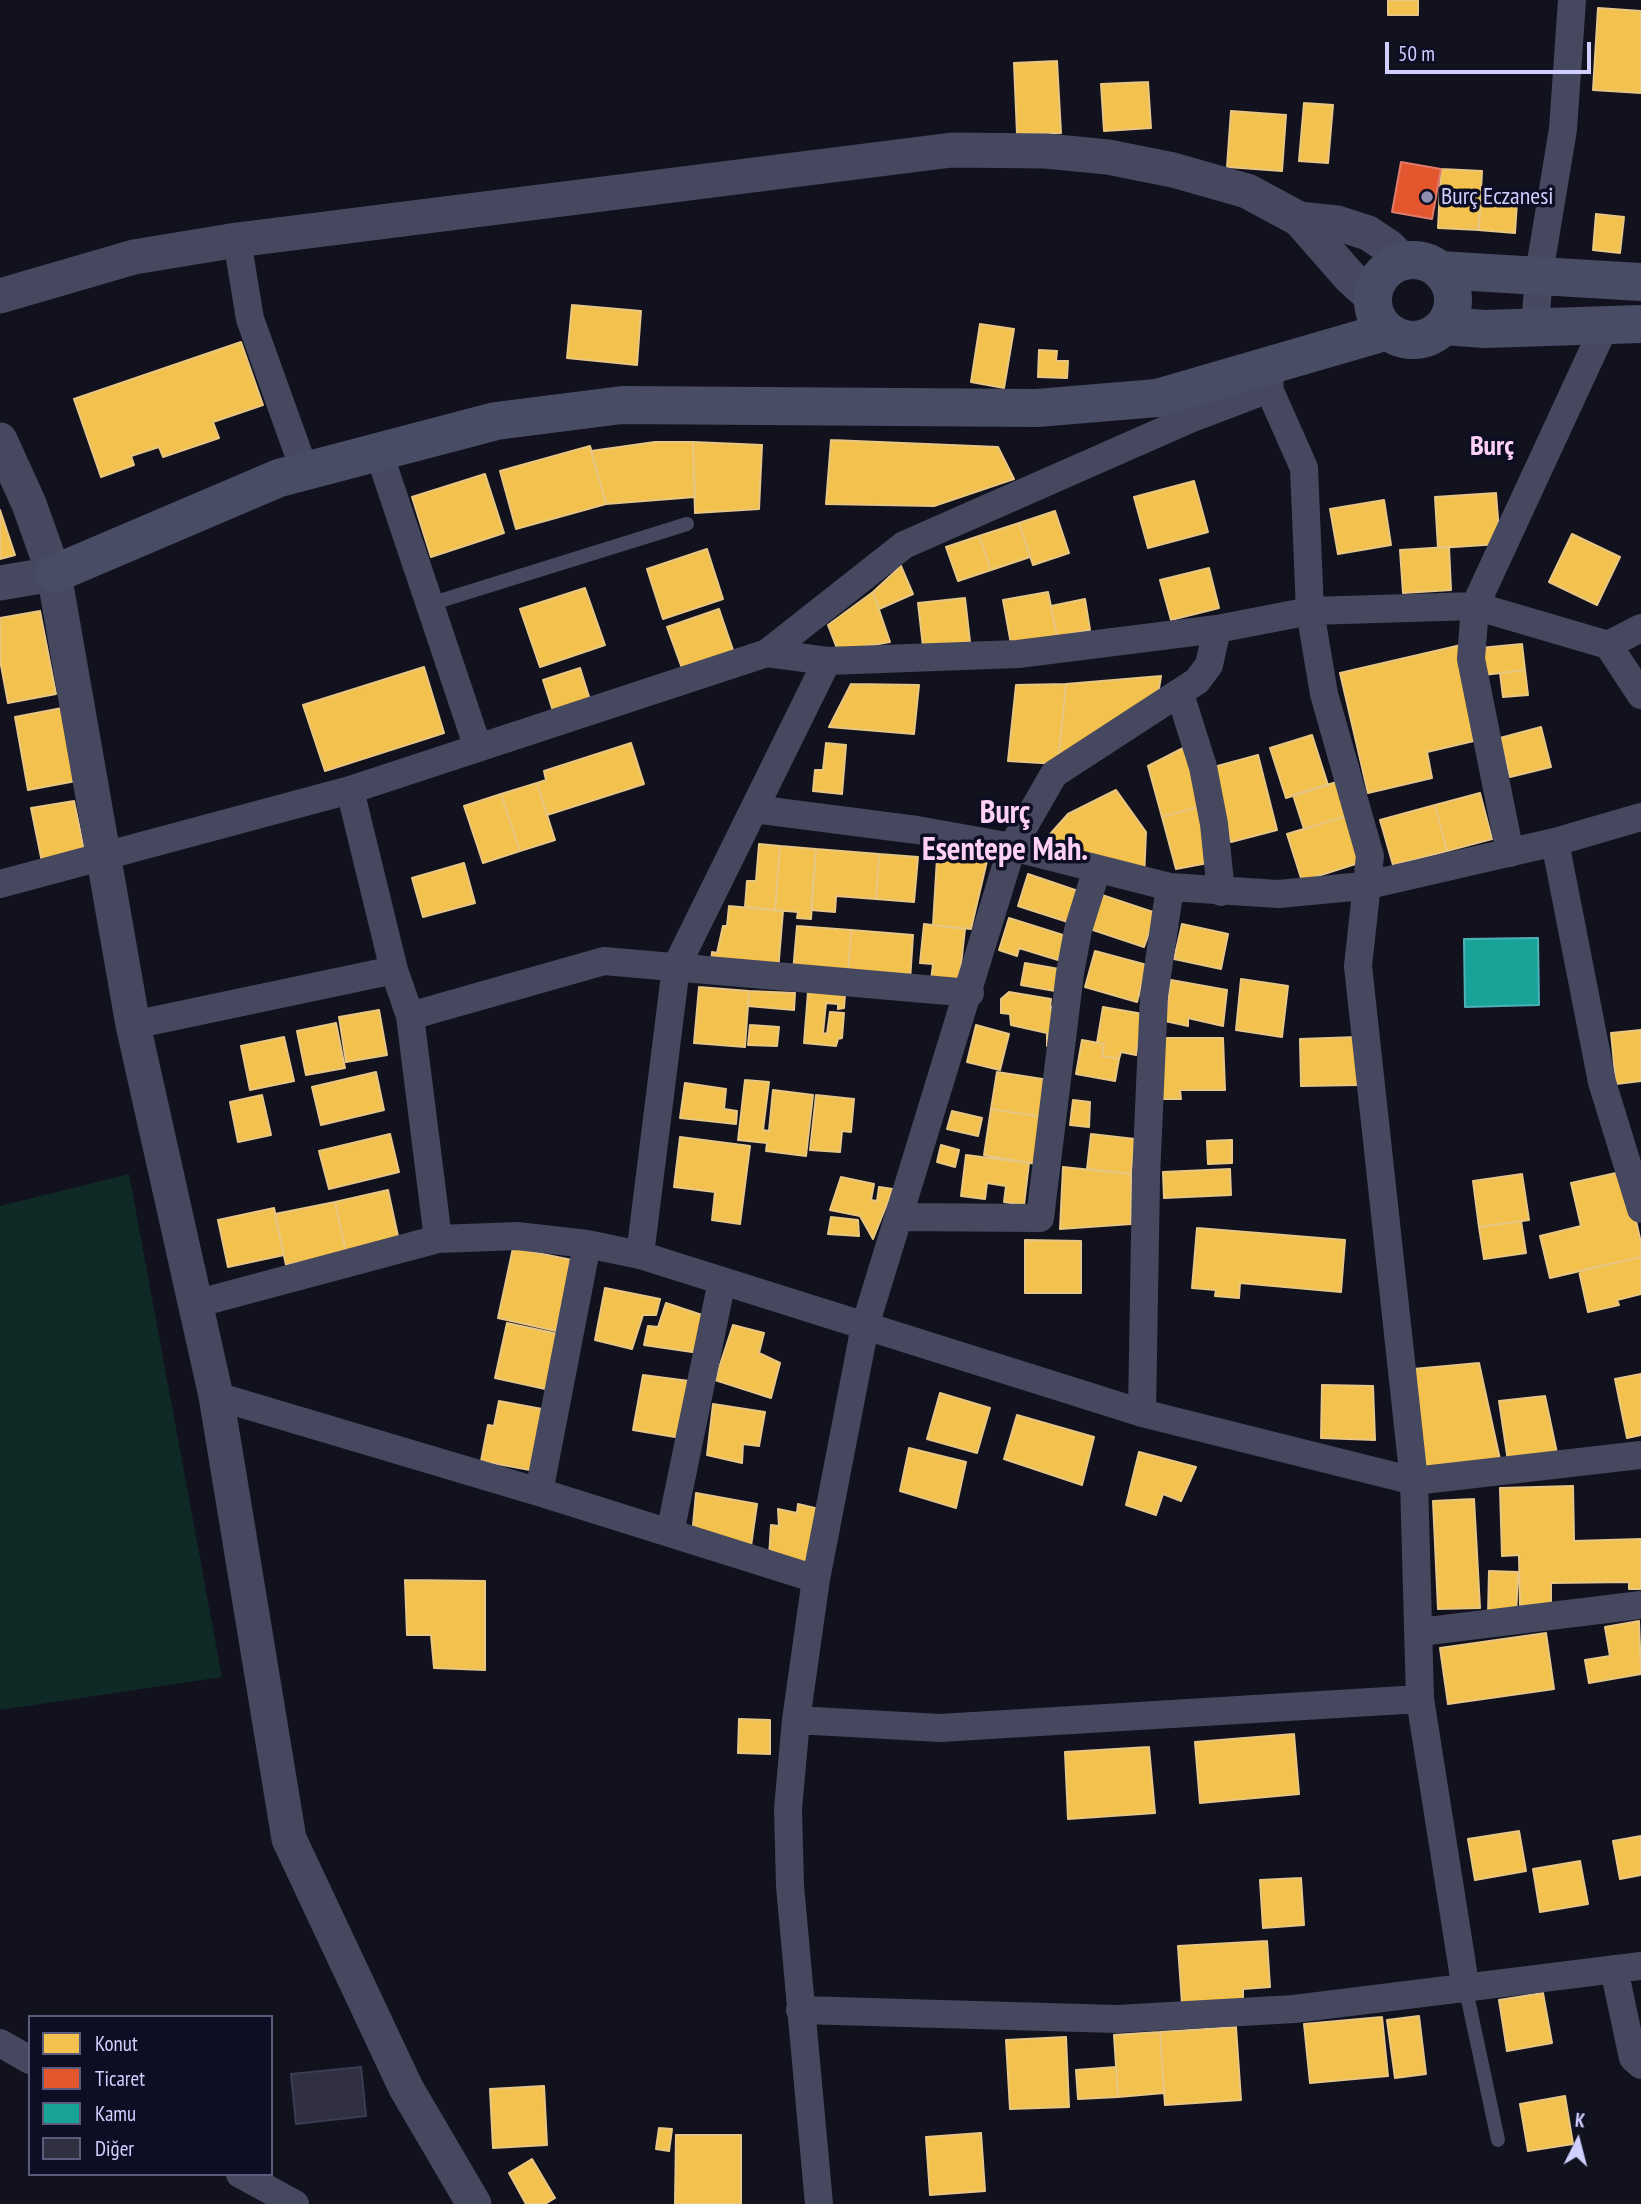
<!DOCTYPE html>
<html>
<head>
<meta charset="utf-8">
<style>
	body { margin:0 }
	#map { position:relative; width:1641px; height:2204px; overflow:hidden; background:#12121e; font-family:"PT Sans Narrow",sans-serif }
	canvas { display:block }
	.legend { position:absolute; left:28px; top:2015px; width:245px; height:161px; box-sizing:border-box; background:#0d0d23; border:2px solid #5b5b7b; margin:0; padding:9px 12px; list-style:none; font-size:21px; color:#cfd0ff }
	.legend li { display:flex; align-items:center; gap:14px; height:35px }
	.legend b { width:35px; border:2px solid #5b5b7b }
	.north { position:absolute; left:1543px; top:2106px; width:70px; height:70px; -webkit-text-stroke:5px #0d0d23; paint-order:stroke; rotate:6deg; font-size:19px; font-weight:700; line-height:28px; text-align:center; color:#cfd0ff }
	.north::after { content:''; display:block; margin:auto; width:24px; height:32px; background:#cfd0ff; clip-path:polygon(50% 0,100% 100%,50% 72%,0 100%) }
	.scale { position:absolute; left:1385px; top:42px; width:206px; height:32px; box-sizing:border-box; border:4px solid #cfd0ff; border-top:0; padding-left:9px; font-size:21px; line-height:24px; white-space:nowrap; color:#cfd0ff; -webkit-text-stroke:5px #0d0d23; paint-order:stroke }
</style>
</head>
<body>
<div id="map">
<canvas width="1641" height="2204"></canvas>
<ul class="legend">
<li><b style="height:19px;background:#f2c14e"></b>Konut</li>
<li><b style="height:19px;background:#e4572e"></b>Ticaret</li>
<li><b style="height:19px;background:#17a398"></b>Kamu</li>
<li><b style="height:19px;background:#303040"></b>Diğer</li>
</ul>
<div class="north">K</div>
<div class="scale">50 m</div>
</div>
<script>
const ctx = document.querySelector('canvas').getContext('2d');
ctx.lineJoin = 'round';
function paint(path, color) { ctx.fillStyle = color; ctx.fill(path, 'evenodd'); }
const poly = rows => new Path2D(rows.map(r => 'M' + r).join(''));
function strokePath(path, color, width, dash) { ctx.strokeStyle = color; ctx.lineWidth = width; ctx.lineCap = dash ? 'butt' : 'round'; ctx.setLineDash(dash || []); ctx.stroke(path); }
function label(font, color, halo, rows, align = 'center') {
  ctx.font = font + ' "PT Sans Narrow",sans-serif'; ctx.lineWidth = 7; ctx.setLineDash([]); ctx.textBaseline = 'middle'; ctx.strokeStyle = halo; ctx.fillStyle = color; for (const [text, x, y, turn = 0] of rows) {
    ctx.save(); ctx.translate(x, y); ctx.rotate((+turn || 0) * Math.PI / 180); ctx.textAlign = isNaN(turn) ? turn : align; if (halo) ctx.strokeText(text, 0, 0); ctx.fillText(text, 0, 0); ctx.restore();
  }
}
paint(poly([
	[129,1174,222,1677,0,1710,0,1206]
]), '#0f2927');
const homes = poly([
	[1388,0,1418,0,1418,15,1388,15,1388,0],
	[1598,8,1641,11,1641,93,1593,90,1598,8],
	[1057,61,1061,133,1017,134,1014,63,1057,61],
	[1148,82,1151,128,1104,131,1101,84,1148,82],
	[1304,103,1333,105,1328,163,1299,161,1304,103],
	[1231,111,1286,115,1282,171,1227,167,1231,111],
	[1441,169,1482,171,1479,230,1438,228,1441,169],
	[1481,200,1517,202,1515,233,1478,230,1481,200],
	[1596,214,1624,217,1620,253,1593,250,1596,214],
	[572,305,641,311,637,365,567,358,572,305],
	[980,324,1014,329,1004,388,971,382,980,324],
	[241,342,263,405,213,422,219,438,163,457,159,447,131,456,134,465,101,477,74,399,241,342],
	[1039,350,1057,351,1056,361,1068,361,1067,378,1038,377,1039,350],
	[831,440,998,447,1014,479,934,506,826,504,831,440],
	[655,442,693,442,695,497,606,504,591,451,655,442],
	[693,442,762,445,759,509,695,513,693,442],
	[590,446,606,504,516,529,500,471,590,446],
	[485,474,504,533,431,557,412,497,485,474],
	[1194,481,1208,532,1148,548,1134,497,1194,481],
	[1496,493,1500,544,1438,548,1435,497,1496,493],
	[1384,500,1391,545,1338,554,1330,509,1384,500],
	[0,510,15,555,0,559,0,510],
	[1055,511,1069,553,1033,565,1019,523,1055,511],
	[1019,523,1030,557,991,570,979,536,1019,523],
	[1572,534,1620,557,1597,605,1549,582,1572,534],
	[979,536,991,570,958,581,946,547,979,536],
	[1449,547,1451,590,1403,593,1400,550,1449,547],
	[707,549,723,599,663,619,647,569,707,549],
	[901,566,913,594,879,609,873,592,901,566],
	[1209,568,1219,608,1171,620,1160,580,1209,568],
	[585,588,605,645,540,667,520,609,585,588],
	[873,592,890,642,838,651,828,625,873,592],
	[1048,592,1057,636,1011,644,1003,600,1048,592],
	[965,598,970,642,923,647,918,603,965,598],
	[1085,599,1090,630,1057,636,1051,606,1085,599],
	[719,609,734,653,683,671,667,627,719,609],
	[40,611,56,694,8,703,0,660,0,618,40,611],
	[1522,644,1525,670,1484,675,1480,648,1522,644],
	[1461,645,1478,740,1427,752,1432,778,1368,793,1340,673,1461,645],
	[424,667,444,733,325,771,303,705,424,667],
	[580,668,591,703,554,714,543,680,580,668],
	[1525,670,1528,695,1503,697,1500,673,1525,670],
	[1161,676,1157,701,1058,764,1066,684,1161,676],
	[851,684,919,685,914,734,829,727,851,684],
	[1066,684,1058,764,1008,761,1016,685,1066,684],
	[62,708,76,781,28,790,15,717,62,708],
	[1541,727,1551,767,1510,777,1500,738,1541,727],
	[1312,735,1328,785,1286,798,1270,748,1312,735],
	[631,743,644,784,547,815,537,783,546,780,544,771,631,743],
	[826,743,846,745,842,794,813,791,815,770,823,770,826,743],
	[1187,746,1205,805,1162,817,1148,766,1187,746],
	[1258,755,1277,830,1231,842,1210,768,1258,755],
	[1340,781,1350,815,1304,829,1293,795,1340,781],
	[537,783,555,840,520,851,501,794,537,783],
	[1116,790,1146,832,1144,879,1044,841,1068,814,1116,790],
	[1480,793,1492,839,1447,851,1435,805,1480,793],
	[501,794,520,851,483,863,464,806,501,794],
	[74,801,85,854,42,862,31,808,74,801],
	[1205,805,1213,862,1176,869,1162,817,1205,805],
	[1435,805,1447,851,1393,865,1380,820,1435,805],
	[1350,815,1365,861,1302,881,1287,834,1350,815],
	[759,844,780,846,775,910,745,907,747,881,756,881,759,844],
	[780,846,816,849,811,919,797,918,798,912,775,910,780,846],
	[816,849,879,854,876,899,836,896,835,912,811,910,816,849],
	[879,854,918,857,914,902,876,899,879,854],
	[937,858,987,861,971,929,933,925,937,858],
	[464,863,475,903,423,917,412,878,464,863],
	[1028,874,1087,894,1077,925,1018,906,1028,874],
	[1102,895,1156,913,1144,947,1090,929,1102,895],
	[729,906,783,911,778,971,711,966,712,952,717,953,723,926,727,926,729,906],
	[1009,918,1066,936,1058,960,1019,948,1017,956,999,950,1009,918],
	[924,924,965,929,959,983,931,980,933,964,920,963,924,924],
	[1182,924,1228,934,1221,969,1174,959,1182,924],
	[797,926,851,930,848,976,793,972,797,926],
	[851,930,913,935,910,981,848,976,851,930],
	[1095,951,1147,965,1137,1002,1085,987,1095,951],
	[1025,963,1059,969,1055,991,1021,985,1025,963],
	[1241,979,1288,986,1282,1037,1236,1030,1241,979],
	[1171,980,1227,990,1223,1026,1188,1018,1188,1026,1165,1021,1171,980],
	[699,987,749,991,745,1047,694,1043,699,987],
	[749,991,795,993,794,1010,748,1006,749,991],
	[808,992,845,994,844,1008,838,1009,838,1004,826,1003,823,1033,827,1034,830,1012,844,1013,842,1038,838,1039,836,1046,804,1043,808,992],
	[1009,992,1051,999,1050,1009,1054,1005,1054,1047,1047,1046,1047,1033,1011,1025,1010,1014,1001,1013,1001,999,1009,992],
	[1103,1007,1143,1014,1136,1055,1121,1052,1119,1059,1102,1056,1104,1044,1097,1043,1103,1007],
	[379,1010,387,1055,346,1062,339,1017,379,1010],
	[336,1023,345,1068,306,1075,297,1031,336,1023],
	[750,1025,779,1027,777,1046,748,1045,750,1025],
	[976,1025,1009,1034,1000,1070,967,1062,976,1025],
	[1641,1030,1641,1081,1616,1084,1611,1033,1641,1030],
	[284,1037,294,1081,250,1090,241,1046,284,1037],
	[1358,1037,1359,1085,1301,1086,1300,1039,1358,1037],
	[1161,1038,1223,1038,1225,1090,1180,1090,1181,1099,1161,1099,1161,1038],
	[1082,1040,1104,1044,1102,1056,1119,1059,1115,1081,1076,1074,1082,1040],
	[376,1072,384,1110,321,1125,312,1087,376,1072],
	[997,1072,1049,1080,1043,1117,991,1109,997,1072],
	[745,1080,769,1082,763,1130,769,1131,773,1090,813,1095,806,1156,766,1151,767,1143,738,1140,745,1080],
	[685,1083,726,1089,724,1109,737,1111,736,1124,680,1118,685,1083],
	[262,1095,271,1135,238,1142,230,1102,262,1095],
	[816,1095,854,1099,851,1132,842,1131,840,1152,810,1150,816,1095],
	[1073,1100,1090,1102,1089,1127,1070,1125,1073,1100],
	[991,1109,1043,1117,1036,1164,984,1155,991,1109],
	[952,1111,982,1118,978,1136,947,1129,952,1111],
	[390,1134,399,1172,329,1189,319,1151,390,1134],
	[1091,1134,1135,1139,1131,1174,1087,1169,1091,1134],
	[680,1137,750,1146,740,1224,712,1220,715,1192,674,1187,680,1137],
	[1232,1140,1232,1163,1208,1164,1207,1141,1232,1140],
	[941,1145,959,1150,955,1167,937,1162,941,1145],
	[966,1155,1029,1163,1024,1205,1004,1202,1006,1186,987,1183,985,1199,961,1196,966,1155],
	[1063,1167,1131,1174,1131,1224,1060,1229,1063,1167],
	[1230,1169,1231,1195,1164,1198,1163,1172,1230,1169],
	[1625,1171,1641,1243,1641,1257,1550,1278,1540,1236,1581,1226,1571,1183,1625,1171],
	[1522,1174,1529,1220,1479,1227,1473,1181,1522,1174],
	[841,1177,874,1184,871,1200,877,1201,879,1187,893,1189,873,1239,860,1216,830,1210,841,1177],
	[388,1190,399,1241,346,1252,335,1202,388,1190],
	[335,1202,346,1252,286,1265,275,1214,335,1202],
	[274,1208,284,1255,228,1267,218,1220,274,1208],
	[831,1217,858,1220,859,1236,828,1234,831,1217],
	[1521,1221,1526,1253,1484,1259,1479,1227,1521,1221],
	[1197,1228,1345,1240,1341,1292,1240,1283,1239,1298,1215,1296,1216,1290,1192,1288,1197,1228],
	[1025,1240,1081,1241,1081,1293,1025,1293,1025,1240],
	[513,1248,572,1260,556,1331,498,1318,513,1248],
	[1641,1257,1641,1294,1617,1300,1619,1305,1588,1312,1579,1271,1641,1257],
	[605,1288,660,1299,656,1315,643,1315,632,1349,595,1340,605,1288],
	[666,1303,705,1316,699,1353,644,1345,648,1326,658,1327,666,1303],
	[507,1323,563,1335,550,1390,495,1378,507,1323],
	[733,1325,764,1333,759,1353,780,1363,771,1398,715,1380,733,1325],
	[1479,1363,1501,1464,1424,1470,1413,1369,1479,1363],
	[1641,1374,1641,1435,1627,1438,1615,1379,1641,1374],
	[643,1375,689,1381,681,1438,633,1430,643,1375],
	[1322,1385,1373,1386,1375,1440,1321,1438,1322,1385],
	[940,1393,990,1408,977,1453,927,1439,940,1393],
	[1545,1396,1557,1453,1508,1461,1499,1401,1545,1396],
	[499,1401,542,1409,530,1470,481,1461,488,1425,494,1426,499,1401],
	[713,1404,765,1412,759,1446,743,1444,742,1463,707,1455,713,1404],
	[1017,1415,1094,1437,1082,1485,1004,1459,1017,1415],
	[909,1448,966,1462,956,1508,900,1491,909,1448],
	[1139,1452,1196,1467,1181,1501,1163,1494,1156,1515,1126,1505,1139,1452],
	[1573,1486,1574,1541,1641,1539,1641,1589,1629,1589,1629,1582,1551,1583,1551,1605,1520,1606,1519,1555,1502,1556,1500,1488,1573,1486],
	[696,1493,757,1504,750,1553,692,1536,696,1493],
	[1474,1499,1480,1608,1438,1609,1433,1501,1474,1499],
	[798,1504,819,1509,809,1565,769,1557,771,1525,779,1526,778,1509,797,1513,798,1504],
	[1489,1571,1518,1572,1516,1617,1488,1615,1489,1571],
	[405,1580,485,1581,485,1670,434,1668,431,1635,407,1635,405,1580],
	[1639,1621,1641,1674,1589,1683,1585,1660,1610,1656,1605,1627,1639,1621],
	[1546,1633,1554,1689,1448,1704,1440,1648,1546,1633],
	[739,1719,770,1720,770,1754,738,1753,739,1719],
	[1294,1734,1299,1794,1200,1803,1195,1742,1294,1734],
	[1149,1747,1155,1813,1068,1819,1065,1752,1149,1747],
	[1519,1831,1526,1871,1475,1880,1468,1839,1519,1831],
	[1641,1836,1641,1875,1620,1879,1613,1841,1641,1836],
	[1580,1861,1588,1904,1540,1912,1533,1869,1580,1861],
	[1301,1878,1304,1925,1263,1928,1260,1880,1301,1878],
	[1267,1941,1270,1987,1243,1989,1243,2001,1182,2004,1178,1946,1267,1941],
	[1543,1993,1552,2043,1507,2051,1499,2000,1543,1993],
	[1419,2016,1426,2074,1395,2078,1387,2020,1419,2016],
	[1382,2017,1388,2076,1310,2083,1304,2024,1382,2017],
	[1236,2027,1241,2100,1165,2105,1160,2032,1236,2027],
	[1160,2032,1164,2093,1118,2097,1114,2035,1160,2032],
	[1066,2037,1069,2107,1010,2109,1006,2040,1066,2037],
	[1116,2067,1118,2097,1078,2099,1076,2070,1116,2067],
	[544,2086,547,2145,493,2148,490,2089,544,2086],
	[1565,2096,1573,2144,1528,2151,1520,2104,1565,2096],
	[659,2128,672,2129,669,2151,656,2149,659,2128],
	[981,2133,985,2191,930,2195,926,2137,981,2133],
	[676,2135,741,2135,741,2204,675,2204,676,2135],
	[532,2159,555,2198,545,2204,526,2204,509,2173,532,2159]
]);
paint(homes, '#f2c14e');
strokePath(homes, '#e8c683', 2);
const shops = poly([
	[1401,162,1441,169,1432,219,1392,212,1401,162]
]);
paint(shops, '#e4572e');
strokePath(shops, '#de7b6d', 2);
const public = poly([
	[1538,938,1539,1005,1465,1007,1464,939,1538,938]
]);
paint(public, '#17a398');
strokePath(public, '#4eb0b7', 2);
const building = poly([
	[361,2067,366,2116,296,2124,291,2074,361,2067]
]);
paint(building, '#303040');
strokePath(building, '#3c3c52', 2);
strokePath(poly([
	[430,604,687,524],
	[1466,1990,1498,2140]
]), '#46485f', 14);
strokePath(poly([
	[237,240,250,319,304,469],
	[1535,327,1539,274,1563,129,1572,0],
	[1271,367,1269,389,1304,468,1310,611,1324,694,1370,856,1358,966,1414,1481,1420,1699,1466,1990],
	[378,450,478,748],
	[1608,645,1641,695],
	[767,653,904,545,1190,419,1269,389],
	[1180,694,1203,767,1214,824,1221,892],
	[350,790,394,970,410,1016,438,1239],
	[754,809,917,830,1012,847,1170,887,1278,894,1364,886,1555,842,1641,817],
	[1555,842,1602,1082,1641,1209],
	[1510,853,1471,659,1475,606,1606,323],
	[0,884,350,790,767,653,827,661,1018,654,1217,629,1310,611,1475,606,1608,645,1641,628],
	[410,1016,604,961,970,993],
	[133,1025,394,970],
	[899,1217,1040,1218,1070,973,1078,930,1097,869],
	[640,1255,676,967,827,661],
	[195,1304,438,1239,517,1236,587,1244,640,1255,1142,1413,1414,1481,1641,1455],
	[216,1396,539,1492,816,1579],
	[1142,1413,1146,1177,1154,996,1170,887],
	[539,1492,587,1244],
	[670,1533,722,1281],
	[1420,1632,1641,1605],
	[796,1720,940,1728,1420,1699],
	[1614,1969,1633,2058,1641,2065],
	[800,2010,1117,2019,1294,2009,1641,1966],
	[0,2043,30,2060],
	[240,2174,295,2204],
	[819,2204,790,1886,788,1809,796,1720,816,1579,865,1326,1012,847,1054,774,1197,681,1209,665,1217,629]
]), '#46485f', 28);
strokePath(poly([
	[1299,219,1349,276,1373,298],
	[0,296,134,257,237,240,952,150,1046,151,1108,157,1173,170,1247,191,1299,219,1337,223,1368,233,1389,247,1404,262],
	[0,440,29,504,54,574,133,1025,216,1396,289,1839,406,2088,474,2204],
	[0,583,54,574]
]), '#46485f', 35);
strokePath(poly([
	'1373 300a40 40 0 1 1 80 0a40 40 0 1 1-80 0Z',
	[1439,270,1641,282],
	[1444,326,1485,329,1641,324],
	[54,574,279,478,496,421,622,405,1037,408,1157,398,1388,331]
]), '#494c65', 38);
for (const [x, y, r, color] of [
	[1427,197,7,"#8d8eb0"]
]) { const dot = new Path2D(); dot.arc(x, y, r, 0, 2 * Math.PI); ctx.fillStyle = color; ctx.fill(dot); strokePath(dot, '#0d0d23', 2.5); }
label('24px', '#cfd0ff', '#0d0d23', [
	["Burç Eczanesi",1441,197]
], 'left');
label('bold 28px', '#ffd1f4', '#0d0d23', [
	["Burç",1492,447]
]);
label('bold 32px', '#ffd1f4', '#0d0d23', [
	["Burç",1005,814],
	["Esentepe Mah.",1005,851]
]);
</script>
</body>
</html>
